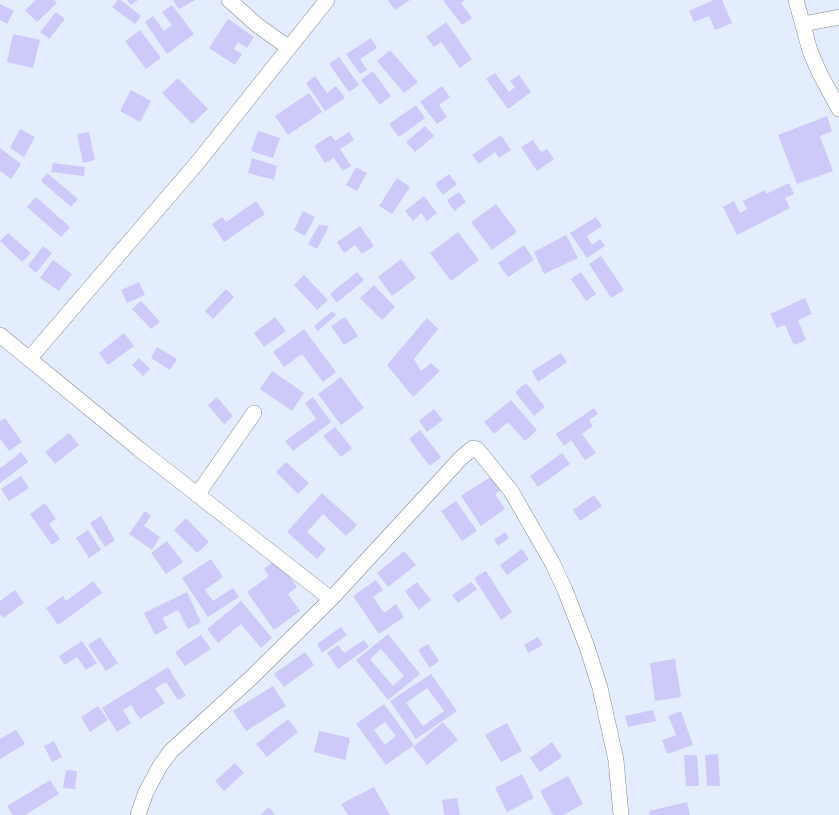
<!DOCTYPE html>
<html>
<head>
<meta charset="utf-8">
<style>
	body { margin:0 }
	canvas { display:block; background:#e4edfd }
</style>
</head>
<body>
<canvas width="839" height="815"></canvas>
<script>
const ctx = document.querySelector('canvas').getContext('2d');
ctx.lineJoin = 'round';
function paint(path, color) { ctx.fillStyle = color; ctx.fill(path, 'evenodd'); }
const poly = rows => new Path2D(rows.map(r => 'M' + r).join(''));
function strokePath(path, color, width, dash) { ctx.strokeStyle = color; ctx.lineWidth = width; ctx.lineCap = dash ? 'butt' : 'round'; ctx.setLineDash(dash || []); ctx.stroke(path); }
paint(poly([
	[36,0,54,0,57,3,37,22,25,10],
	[118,0,121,0,141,16,135,24,112,7],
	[127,0,138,0,131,5],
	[173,0,195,0,179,9],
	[388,0,410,0,395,10],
	[443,0,465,0,461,3,472,18,462,25],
	[714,0,722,0,732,23,715,30,709,16,694,22,689,11],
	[0,4,14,11,7,24,0,20],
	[172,5,194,34,167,54,145,22,153,16,164,31,172,25,162,12],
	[56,12,65,19,49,39,40,32],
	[228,19,254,37,247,48,238,42,234,49,242,54,235,65,209,48],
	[446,22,472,59,460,68,441,42,434,47,426,37],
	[140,30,161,58,146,69,125,41],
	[13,34,40,40,33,68,7,62],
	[371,38,377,48,360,59,367,70,360,74,346,54],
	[390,50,418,82,404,93,377,61],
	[339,57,359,85,349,92,329,64],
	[373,71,391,96,380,105,361,80],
	[495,73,509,92,515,87,510,81,519,75,531,92,508,109,486,79],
	[315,76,327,93,336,86,345,98,325,111,306,83],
	[178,78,208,109,192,124,162,93],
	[442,86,450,97,439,105,447,117,437,124,420,102],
	[131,90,151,101,140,122,120,111],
	[309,93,322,112,288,135,275,116],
	[416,105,425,118,399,137,389,124],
	[827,116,832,131,820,136,833,171,797,184,778,135],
	[425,126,434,136,415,152,406,142],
	[20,129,35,137,24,157,10,148],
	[258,131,280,138,273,158,251,151],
	[89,132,95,160,83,163,77,134],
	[349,132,354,140,340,149,351,166,343,171,334,158,325,163,314,146,331,135,335,141],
	[501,135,511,150,499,158,495,152,479,164,472,155],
	[533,140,541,152,547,149,554,159,537,171,521,147],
	[0,148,21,164,11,179,0,171],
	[252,158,277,166,274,180,248,173],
	[53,163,85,167,84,176,51,172],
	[356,167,367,173,357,191,346,185],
	[47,173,78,199,71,207,41,181],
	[449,174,457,184,443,195,435,184],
	[397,178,410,187,392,214,379,206],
	[789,183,794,194,785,198,790,208,737,235,723,207,734,201,740,213,747,209,743,201,765,190,766,194],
	[459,192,466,202,454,211,447,200],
	[424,196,437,213,427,221,421,213,413,221,405,211],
	[36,197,70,227,61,237,27,207],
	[256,201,265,214,224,242,212,224,222,217,226,222],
	[496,204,517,232,492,250,471,222],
	[303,211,315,217,305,236,294,230],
	[596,217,602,226,587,236,592,245,600,239,605,246,587,258,570,233],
	[319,225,329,226,317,249,308,244],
	[360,226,374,246,362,254,355,245,344,253,337,242],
	[458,232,479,260,451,281,430,253],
	[8,233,31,253,22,262,0,241],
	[566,235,578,258,544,274,534,252],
	[524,245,534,260,508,277,498,263],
	[43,246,52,253,36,273,28,266],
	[601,256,624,290,611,298,589,264],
	[401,259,416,278,392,296,378,277],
	[53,260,72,274,59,291,40,278],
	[357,272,364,280,337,303,330,294],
	[581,272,596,294,586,301,571,279],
	[304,275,328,300,317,310,294,285],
	[139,282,145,295,127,303,121,290],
	[374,285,395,307,382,320,360,298],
	[226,289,234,297,213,319,205,311],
	[805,298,812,314,798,320,806,340,794,345,785,325,777,328,770,314],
	[141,301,160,322,151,329,132,309],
	[332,311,336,315,318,331,314,326],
	[275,317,286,331,264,347,254,333],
	[345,317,358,336,344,345,331,326],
	[427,318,438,329,414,359,421,371,431,363,440,371,413,397,387,365],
	[304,329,336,372,323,382,302,354,284,367,273,352],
	[124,333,134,346,108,365,99,353],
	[157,347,177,359,170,370,151,358],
	[561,353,567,362,538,382,532,371],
	[139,358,150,369,143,376,132,365],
	[272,371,304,393,292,411,260,389],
	[341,377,364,408,341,425,318,394],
	[526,383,545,407,534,416,515,392],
	[217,397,233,416,224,424,208,405],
	[313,397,331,422,293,451,285,441,316,419,305,403],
	[511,400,537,430,525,441,508,422,494,434,484,422],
	[594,408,598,414,589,420,593,426,582,434,596,453,585,460,571,440,564,446,556,434],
	[434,409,443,420,427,432,419,421],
	[5,418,22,442,9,451,0,439,0,421],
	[335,427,352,448,341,457,323,436],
	[420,430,441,457,430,466,409,439],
	[69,433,79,445,55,464,45,452],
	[21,452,28,462,0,483,0,466,1,468],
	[562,453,570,464,538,487,530,476],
	[286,462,309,483,298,494,276,472],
	[495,474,504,488,495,494,505,509,481,526,461,496],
	[21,476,29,488,9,501,1,489],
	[322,493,357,525,346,536,323,514,307,532,326,549,317,559,287,532],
	[594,495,602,506,580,521,573,510],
	[456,501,477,531,462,541,441,511],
	[45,503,56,519,49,524,60,539,52,545,30,514],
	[145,511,151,516,144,526,160,537,152,550,129,534],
	[101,516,115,540,105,547,90,523],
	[186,518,209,542,197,553,174,530],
	[88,530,101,550,89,558,76,538],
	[505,532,509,538,498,546,494,540],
	[167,541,183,562,166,574,151,553],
	[522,549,529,559,507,575,500,565],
	[404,551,416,565,388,587,377,573],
	[211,559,223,577,205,590,213,601,233,588,239,597,208,617,182,578],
	[277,559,297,587,288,594,300,611,274,630,247,592,269,576,264,569],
	[486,571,512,612,501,620,474,578],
	[376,580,383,590,373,597,384,613,396,604,404,617,379,634,353,596],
	[93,581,102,593,58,625,46,608,63,596,66,601],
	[417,582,431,600,419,610,405,591],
	[471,582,477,589,458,603,452,595],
	[15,590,24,603,3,618,0,614,0,601],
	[187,592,201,622,188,629,178,610,162,618,168,628,155,635,144,613],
	[241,601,272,638,261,648,241,624,218,643,207,629],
	[341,627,347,635,322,653,317,644],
	[388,634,420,674,388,700,356,660],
	[381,649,404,676,393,686,370,659],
	[201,635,211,649,185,666,175,652],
	[100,637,118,663,106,671,88,645],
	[538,637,543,645,528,653,524,645],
	[364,640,369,647,338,669,327,653,338,645,344,653],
	[82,641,97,663,86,670,77,657,65,665,59,656],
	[428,644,439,661,430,668,418,650],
	[305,652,314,665,284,687,274,674],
	[675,659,681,697,655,701,650,663],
	[168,667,186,696,178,700,166,682,155,688,165,703,140,719,131,705,123,710,131,723,117,732,102,708],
	[431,674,457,711,416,739,390,701],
	[427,688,444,711,423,726,406,703],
	[273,686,286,706,246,731,233,711],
	[384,704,414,745,386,765,356,724],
	[385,722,396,736,385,745,374,730],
	[98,706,108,720,90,732,81,717],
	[653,710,656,721,628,727,625,716],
	[681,711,693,745,667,754,662,740,676,735,668,716],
	[288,719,298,732,267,757,256,744],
	[443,722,458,740,427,765,413,747],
	[507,723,522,751,501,762,485,735],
	[16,730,25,744,0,759,0,739],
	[319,731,350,738,345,760,314,752],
	[54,741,62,757,52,762,44,746],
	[552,742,562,757,540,772,530,758],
	[718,754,720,786,707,786,705,755],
	[684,755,697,755,699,786,686,786],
	[235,763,244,773,224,791,215,781],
	[66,770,77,771,75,789,63,788],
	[522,774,534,798,507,812,495,788],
	[568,776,583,804,563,815,553,815,540,791],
	[50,780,59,794,25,815,13,815,7,806],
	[374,787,390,815,348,815,341,804],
	[457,798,460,815,444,815,442,800],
	[687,802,690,815,650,815,649,811],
	[269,807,275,815,260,815]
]), '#cdc9f8');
const minor = poly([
	[229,0,257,25,289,48],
	[796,0,810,51,820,74,839,109],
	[803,24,839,17],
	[0,335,139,449,331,599],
	[29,359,198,162,327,0],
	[197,495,254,413],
	[138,815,146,792,160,766,171,751,252,677,331,599,461,458,473,448,477,449,482,455,511,491,553,564,565,590,587,647,600,688,616,760,621,815]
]);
strokePath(minor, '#818997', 16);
strokePath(minor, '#fff', 15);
</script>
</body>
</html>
